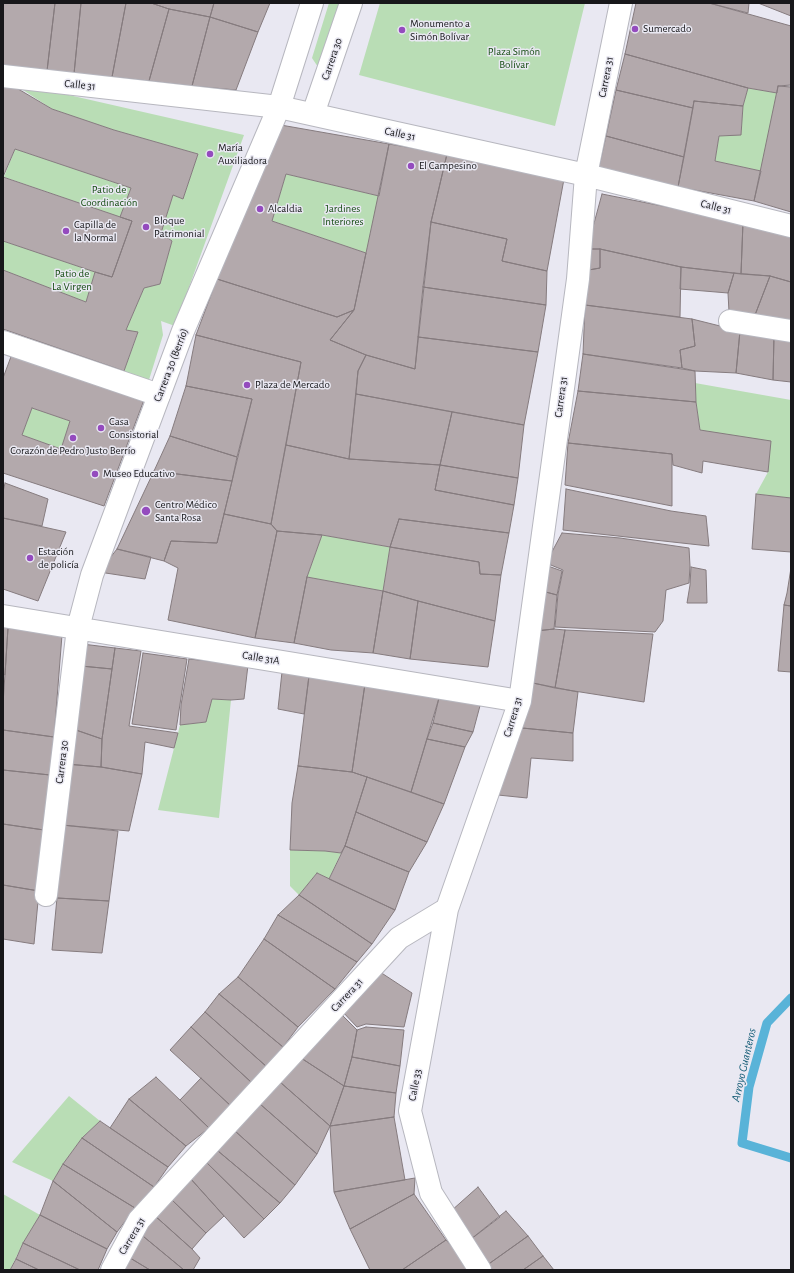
<!DOCTYPE html>
<html>
<head>
<meta charset="utf-8">
<style>
	body { margin:0 }
	#map { position:relative; width:794px; height:1273px; overflow:hidden; background:#e9e8f2; font-family:"Alegreya Sans",sans-serif }
	canvas { display:block }
	.frame { position:absolute; inset:0; border:4px solid #17171a; pointer-events:none }
</style>
</head>
<body>
<div id="map">
<canvas width="794" height="1273"></canvas>
<div class="frame"></div>
</div>
<script>
const ctx = document.querySelector('canvas').getContext('2d');
ctx.lineJoin = 'round';
function paint(path, color) { ctx.fillStyle = color; ctx.fill(path, 'evenodd'); }
const poly = rows => new Path2D(rows.map(r => 'M' + r).join(''));
function strokePath(path, color, width, dash) { ctx.strokeStyle = color; ctx.lineWidth = width; ctx.lineCap = dash ? 'butt' : 'round'; ctx.setLineDash(dash || []); ctx.stroke(path); }
function label(font, color, halo, rows, align = 'center') {
  ctx.font = font + ' "Alegreya Sans",sans-serif'; ctx.lineWidth = 3; ctx.setLineDash([]); ctx.textBaseline = 'middle'; ctx.strokeStyle = halo; ctx.fillStyle = color; for (const [text, x, y, turn = 0] of rows) {
    ctx.save(); ctx.translate(x, y); ctx.rotate((+turn || 0) * Math.PI / 180); ctx.textAlign = isNaN(turn) ? turn : align; if (halo) ctx.strokeText(text, 0, 0); ctx.fillText(text, 0, 0); ctx.restore();
  }
}
paint(poly([
	[329,3,346,3,326,62,318,67,312,58],
	[380,3,585,3,555,126,359,75],
	[3,80,244,135,175,326,161,321,163,335,148,383,124,371,138,333,126,330,144,288,160,284,172,241,161,233,173,195,183,199,198,154,114,130,52,109,20,88],
	[748,88,777,93,761,171,715,161,719,136,741,134,743,106],
	[15,149,131,188,120,217,4,177],
	[286,174,379,196,366,253,272,221],
	[3,241,95,272,86,302,3,270],
	[695,383,791,400,791,498,756,494,768,472,700,430,696,402],
	[32,408,70,421,61,449,22,435],
	[322,535,390,547,383,591,307,577],
	[212,699,231,700,219,818,158,810,180,725,206,722],
	[290,850,325,851,341,853,329,879,317,873,299,895,290,886],
	[69,1096,100,1121,82,1138,63,1164,53,1181,12,1162],
	[3,1194,40,1215,23,1243,10,1270,3,1270]
]), '#b9ddb5');
strokePath(poly([
	[791,998,767,1023,749,1087,742,1143,791,1158]
]), '#59b3d8', 9);
const building = poly([
	[3,3,55,3,47,71,3,66,3,3],
	[55,3,81,3,74,74,47,71,55,3],
	[81,3,126,3,112,77,74,74,81,3],
	[126,3,151,3,169,9,149,81,112,77,126,3],
	[151,3,214,3,210,17,169,9,151,3],
	[214,3,270,3,258,32,210,17,214,3],
	[636,3,709,3,791,26,791,85,778,86,777,93,748,88,625,54,636,3],
	[709,3,749,3,748,13,709,3],
	[758,3,791,3,791,16,758,3],
	[169,9,210,17,192,86,149,81,169,9],
	[210,17,258,32,236,90,192,86,210,17],
	[625,54,748,88,743,106,694,101,693,108,616,90,625,54],
	[3,80,52,109,114,130,198,154,183,199,173,195,161,233,172,241,160,284,144,288,126,330,138,332,124,371,3,329,3,270,86,302,95,272,112,277,132,221,120,217,131,188,15,149,3,177,3,80],
	[778,86,791,87,791,212,754,201,778,86],
	[616,90,693,108,684,157,606,136,616,90],
	[694,101,743,106,741,135,719,136,715,161,761,171,754,201,678,187,694,101],
	[275,124,389,144,379,196,286,174,272,221,366,253,354,310,337,317,217,279,275,124],
	[606,136,684,157,678,187,599,167,606,136],
	[389,144,447,154,431,222,415,369,366,355,330,340,354,310,389,144],
	[447,154,564,179,547,271,502,261,507,239,431,222,447,154],
	[3,177,132,221,112,277,95,272,3,241,3,177],
	[602,194,743,222,741,274,681,267,600,249,587,249,602,194],
	[431,222,507,239,502,261,547,271,546,305,423,287,431,222],
	[743,222,791,233,791,282,770,276,741,274,743,222],
	[587,249,600,249,600,268,583,271,587,249],
	[600,249,681,267,680,317,585,305,583,271,600,268,600,249],
	[681,267,734,273,728,293,680,289,681,267],
	[734,273,770,276,755,315,729,312,728,293,734,273],
	[770,276,791,282,791,321,755,315,770,276],
	[217,279,337,317,354,310,330,340,366,355,358,371,349,459,286,445,301,362,196,335,217,279],
	[423,287,546,305,538,352,418,337,423,287],
	[585,305,692,319,695,346,680,350,682,368,583,354,585,305],
	[692,319,740,331,736,373,695,371,682,368,680,350,695,346,692,319],
	[740,331,774,335,773,380,736,373,740,331],
	[196,335,301,362,271,524,224,514,252,399,186,386,196,335],
	[774,335,791,338,791,382,773,380,774,335],
	[418,337,538,352,524,425,356,394,358,371,366,355,415,369,418,337],
	[12,354,144,400,104,506,3,473,3,378,12,354],
	[32,408,70,421,61,449,22,435,32,408],
	[583,354,695,371,696,402,578,391,583,354],
	[186,386,252,399,237,457,170,436,186,386],
	[578,391,696,402,700,430,771,441,768,472,703,461,702,473,673,465,672,454,568,443,578,391],
	[356,394,452,412,440,465,349,459,356,394],
	[452,412,524,425,518,478,440,465,452,412],
	[170,436,237,457,232,481,154,471,170,436],
	[568,443,672,454,672,506,565,485,568,443],
	[286,445,349,459,440,465,435,490,514,505,509,533,399,519,390,547,322,535,277,531,271,524,286,445],
	[440,465,518,478,514,505,435,490,440,465],
	[154,471,232,481,217,543,171,541,164,561,117,549,154,471],
	[5,483,48,499,42,526,3,518,3,492,5,483],
	[566,489,671,511,706,516,709,546,563,530,566,489],
	[756,494,791,498,791,552,752,549,756,494],
	[224,514,271,524,277,531,255,638,168,620,178,568,164,561,171,541,217,543,224,514],
	[3,518,66,532,38,601,3,589,3,518],
	[399,519,509,533,501,575,480,574,479,562,390,547,399,519],
	[277,531,322,535,307,577,294,643,255,638,277,531],
	[562,533,620,538,689,548,690,566,689,583,666,590,663,621,655,632,555,627,558,594,563,570,546,563,562,533],
	[390,547,479,562,480,574,501,575,495,621,418,601,383,591,390,547],
	[117,549,151,557,145,579,99,572,117,549],
	[545,565,562,571,557,595,542,591,545,565],
	[691,567,706,570,707,603,687,603,690,585,691,567],
	[791,568,791,606,784,605,787,593,791,568],
	[307,577,383,591,373,653,331,650,294,643,307,577],
	[383,591,418,601,410,659,373,653,383,591],
	[542,591,557,595,554,629,536,631,542,591],
	[418,601,495,621,488,667,410,659,418,601],
	[784,605,791,606,791,672,778,671,784,605],
	[3,627,8,628,5,675,3,674,3,627],
	[8,628,62,635,54,737,3,730,3,704,8,628],
	[554,629,565,630,555,688,533,683,536,631,554,629],
	[565,630,653,634,644,702,555,688,565,630],
	[82,644,115,648,112,669,81,666,82,644],
	[115,648,141,651,129,726,178,733,174,748,145,742,142,774,101,767,102,739,115,648],
	[143,653,187,659,176,730,132,724,143,653],
	[189,659,248,665,244,699,231,700,212,699,206,722,180,725,181,705,189,659],
	[81,666,112,669,102,739,73,729,81,666],
	[282,672,309,676,304,714,278,709,282,672],
	[309,676,365,684,352,772,298,766,309,676],
	[533,683,578,692,573,733,522,728,533,683],
	[365,684,439,698,411,792,352,772,365,684],
	[439,698,481,702,473,732,433,723,439,698],
	[433,723,473,732,465,747,427,739,433,723],
	[522,728,573,733,573,761,531,758,527,798,498,795,522,728],
	[73,729,102,739,101,767,66,764,73,729],
	[3,730,54,737,50,775,3,770,3,730],
	[427,739,465,747,444,804,411,792,427,739],
	[66,764,101,767,142,774,129,831,62,825,66,764],
	[298,766,352,772,367,777,345,846,341,853,325,851,290,850,292,803,298,766],
	[3,770,50,775,44,830,3,824,3,770],
	[367,777,444,804,427,842,356,812,367,777],
	[356,812,427,842,409,872,345,846,356,812],
	[3,824,44,830,39,891,3,885,3,824],
	[62,825,118,831,109,901,57,898,62,825],
	[345,846,409,872,395,910,329,879,345,846],
	[317,873,395,910,372,944,299,895,317,873],
	[3,885,39,891,34,944,3,939,3,885],
	[299,895,372,944,357,962,278,915,299,895],
	[57,898,109,901,102,953,52,950,57,898],
	[278,915,357,962,335,989,264,939,278,915],
	[264,939,335,989,298,1027,238,977,264,939],
	[377,970,412,993,404,1027,366,1024,357,1027,341,1010,377,970],
	[238,977,298,1027,283,1047,219,994,238,977],
	[219,994,283,1047,267,1067,205,1012,219,994],
	[205,1012,267,1067,251,1082,191,1027,205,1012],
	[340,1013,357,1030,352,1057,344,1086,301,1058,340,1013],
	[191,1027,251,1082,231,1106,170,1050,191,1027],
	[366,1027,404,1030,400,1066,352,1057,357,1030,366,1027],
	[352,1057,400,1066,396,1093,344,1086,352,1057],
	[301,1058,344,1086,330,1126,280,1082,301,1058],
	[156,1077,209,1128,186,1146,129,1099,156,1077],
	[201,1078,231,1106,209,1128,180,1100,201,1078],
	[280,1082,330,1126,317,1154,260,1104,280,1082],
	[344,1086,396,1093,394,1117,330,1126,344,1086],
	[129,1099,186,1146,168,1167,110,1128,129,1099],
	[260,1104,317,1154,295,1185,235,1131,260,1104],
	[394,1117,405,1180,334,1192,330,1126,394,1117],
	[100,1121,168,1167,154,1187,82,1138,100,1121],
	[235,1131,295,1185,280,1203,218,1151,235,1131],
	[82,1138,154,1187,135,1208,63,1164,82,1138],
	[218,1151,280,1203,264,1219,207,1163,218,1151],
	[207,1163,264,1219,244,1238,190,1178,207,1163],
	[63,1164,135,1208,117,1232,53,1181,63,1164],
	[190,1178,224,1216,206,1233,172,1200,190,1178],
	[415,1178,414,1194,350,1229,334,1192,415,1178],
	[53,1181,117,1232,107,1249,40,1215,53,1181],
	[478,1187,500,1217,466,1243,451,1211,478,1187],
	[414,1194,446,1240,402,1270,370,1270,350,1229,414,1194],
	[172,1200,206,1233,192,1249,154,1215,172,1200],
	[506,1211,528,1236,483,1268,466,1243,506,1211],
	[40,1215,107,1249,98,1270,80,1270,23,1243,40,1215],
	[154,1215,192,1249,200,1258,193,1270,184,1270,138,1232,154,1215],
	[138,1232,184,1270,150,1270,122,1253,138,1232],
	[528,1236,543,1256,523,1270,485,1270,483,1268,528,1236],
	[446,1240,474,1270,402,1270,446,1240],
	[23,1243,80,1270,39,1270,16,1259,23,1243],
	[125,1255,150,1270,117,1270,125,1255],
	[543,1256,554,1270,523,1270,543,1256],
	[16,1259,39,1270,10,1270,16,1259]
]);
paint(building, '#b3a9ac');
strokePath(building, '#857b7e', 1);
const pedestrian = poly([
	[3,342,159,395]
]);
const minor = poly([
	[313,114,351,3],
	[730,321,791,331],
	[3,616,520,701],
	[46,895,78,628,92,575,183,331,279,107,312,3],
	[112,1270,139,1220,399,938,447,909],
	[480,1270,431,1193,410,1111,447,909,520,701,578,279,586,175,791,226]
]);
const secondary = poly([
	[3,76,279,107,586,175,621,3]
]);
strokePath(pedestrian, '#b7b7bf', 24);
strokePath(minor, '#b7b7bf', 24);
strokePath(secondary, '#b7b7bf', 24);
strokePath(pedestrian, '#fff', 22);
strokePath(minor, '#fff', 22);
strokePath(secondary, '#fff', 22);
for (const [x, y, r, color] of [
	[635,29,4,"#944bbe"],
	[402,30,4,"#944bbe"],
	[210,154,4,"#944bbe"],
	[411,166,4,"#944bbe"],
	[260,209,4,"#944bbe"],
	[146,227,4,"#944bbe"],
	[66,231,4,"#944bbe"],
	[247,385,4,"#944bbe"],
	[101,428,4,"#944bbe"],
	[73,438,4,"#944bbe"],
	[95,474,4,"#944bbe"],
	[146,511,5,"#944bbe"],
	[30,558,4,"#944bbe"]
]) { const dot = new Path2D(); dot.arc(x, y, r, 0, 2 * Math.PI); ctx.fillStyle = color; ctx.fill(dot); strokePath(dot, '#e9e8f2', 1.5); }
label('11px', '#17171a', '#e9e8f2', [
	["Monumento a",410,24],
	["Simón Bolívar",410,37],
	["Sumercado",643,29],
	["María",218,148],
	["Auxiliadora",218,161],
	["El Campesino",419,166],
	["Alcaldia",268,209],
	["Bloque",154,221],
	["Patrimonial",154,234],
	["Capilla de",74,225],
	["la Normal",74,238],
	["Plaza de Mercado",255,385],
	["Casa",109,422],
	["Consistorial",109,435],
	["Corazón de Pedro Justo Berrío",73,451,"center"],
	["Museo Educativo",103,474],
	["Centro Médico",155,505],
	["Santa Rosa",155,518],
	["Estación",38,552],
	["de policía",38,565]
], 'left');
label('11px', '#134b10', '#e9e8f2', [
	["Plaza Simón",514,52],
	["Bolívar",514,65],
	["Patio de",109,190],
	["Coordinación",109,203],
	["Jardines",343,209],
	["Interiores",343,222],
	["Patio de",72,274],
	["La Virgen",72,287]
]);
label('11px', '#17171a', '#e9e8f2', [
	["Carrera 30",332,59,-71],
	["Carrera 31",606,77,-79],
	["Calle 31",80,85,6],
	["Calle 31",400,134,12],
	["Calle 31",716,207,14],
	["Carrera 30 (Berrío)",171,365,-69],
	["Carrera 31",561,397,-82],
	["Calle 31A",261,658,9],
	["Carrera 31",513,717,-73],
	["Carrera 30",62,762,-83],
	["Carrera 31",347,995,-47],
	["Calle 33",415,1085,-79],
	["Carrera 31",132,1236,-59]
]);
label('italic 12px', '#165d77', '#e9e8f2', [
	["Arroyo Guanteros",744,1065,-77]
]);
</script>
</body>
</html>
